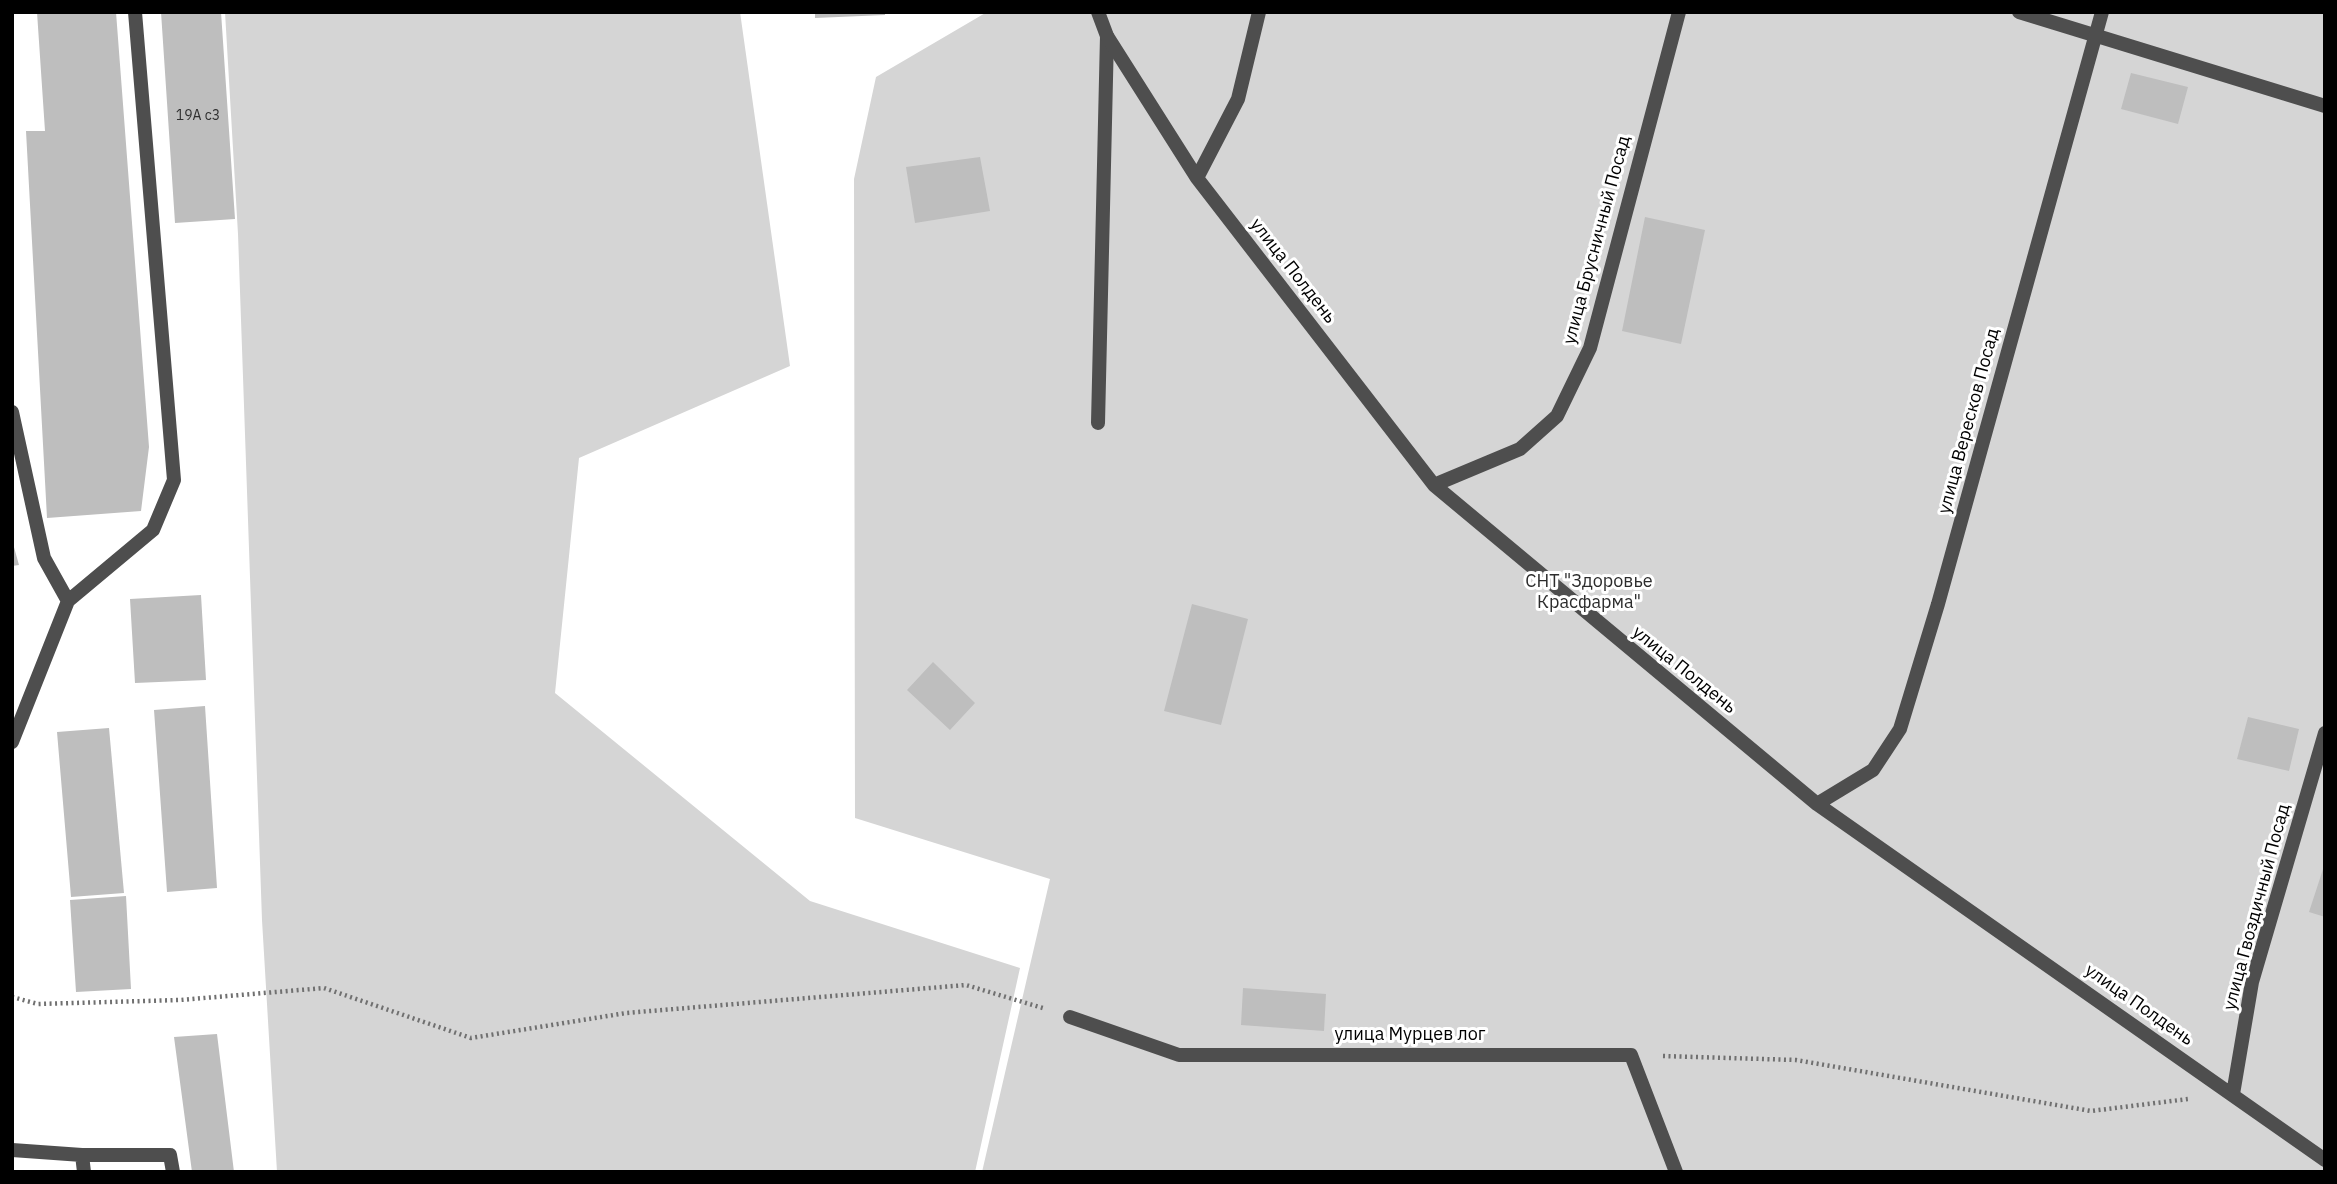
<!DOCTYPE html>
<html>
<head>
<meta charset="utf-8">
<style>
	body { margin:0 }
	#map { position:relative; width:2337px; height:1184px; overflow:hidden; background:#fff; font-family:"IBM Plex Sans",sans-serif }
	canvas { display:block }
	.frame { position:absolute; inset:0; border:14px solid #000; pointer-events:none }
</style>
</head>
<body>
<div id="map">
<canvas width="2337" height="1184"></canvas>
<div class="frame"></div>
</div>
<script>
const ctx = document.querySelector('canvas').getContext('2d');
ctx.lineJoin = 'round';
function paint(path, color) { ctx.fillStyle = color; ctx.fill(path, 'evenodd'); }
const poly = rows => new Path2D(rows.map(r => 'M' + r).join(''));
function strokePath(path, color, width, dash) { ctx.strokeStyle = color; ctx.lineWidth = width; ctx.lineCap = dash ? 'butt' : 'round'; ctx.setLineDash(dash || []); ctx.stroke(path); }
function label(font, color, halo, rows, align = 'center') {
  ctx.font = font + ' "IBM Plex Sans",sans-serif'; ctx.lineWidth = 6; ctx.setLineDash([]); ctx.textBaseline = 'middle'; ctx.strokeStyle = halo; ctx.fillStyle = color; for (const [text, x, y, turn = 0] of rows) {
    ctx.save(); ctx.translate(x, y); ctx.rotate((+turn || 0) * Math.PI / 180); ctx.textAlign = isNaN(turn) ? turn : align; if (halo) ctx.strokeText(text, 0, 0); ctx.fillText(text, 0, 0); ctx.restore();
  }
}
paint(poly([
	[225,12,740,12,790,366,579,458,555,693,810,901,1020,968,975,1172,277,1172,262,920,238,234],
	[987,12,2325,12,2325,1172,982,1172,1050,879,855,818,854,179,876,77]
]), '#d5d5d5');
paint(poly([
	[37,12,116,12,149,447,141,511,47,518,26,131,45,131],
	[161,12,221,12,235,219,175,223],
	[815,12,885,12,885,15,815,18],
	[2131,73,2188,87,2178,124,2121,109],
	[980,157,990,211,915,223,906,167],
	[1645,217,1705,230,1681,344,1622,331],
	[12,540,19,565,12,566],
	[201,595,206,680,135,683,130,599],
	[1192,604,1248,619,1221,725,1164,711],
	[933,662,975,703,950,730,907,690],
	[205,706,217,888,167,892,154,710],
	[2248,717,2299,729,2289,771,2237,759],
	[109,728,124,893,71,897,57,732],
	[2324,866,2325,866,2325,917,2309,912],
	[126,896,131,989,76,992,70,900],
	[1243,988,1326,994,1324,1031,1241,1025],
	[217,1034,234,1172,192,1172,174,1037]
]), '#bebebe');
strokePath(poly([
	[12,997,38,1004,180,1000,324,988,471,1038,626,1013,966,985,1046,1009],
	[1663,1056,1796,1060,2091,1111,2188,1099]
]), '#707070', 4.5, [2, 3.5]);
strokePath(poly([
	[2019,12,2325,106],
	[12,412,44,558,68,601],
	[1098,423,1107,36],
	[12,742,68,601,153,530,174,480,135,12],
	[12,1150,82,1155,84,1172],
	[82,1155,170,1155,173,1172]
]), '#4e4e4e', 14);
strokePath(poly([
	[1098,12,1107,36,1197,178,1434,485,1817,804,2325,1160],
	[1197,178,1238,99,1259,12],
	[1434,485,1520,449,1557,416,1590,348,1679,12],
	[1817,804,1873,770,1900,729,1938,604,2102,12],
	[1070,1017,1179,1055,1631,1055,1676,1172],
	[2233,1094,2252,982,2325,733]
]), '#4e4e4e', 14);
label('14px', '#303030', null, [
	["19А с3",198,116]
]);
label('18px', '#000', '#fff', [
	["улица Брусничный Посад",1597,240,-75],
	["улица Полдень",1293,271,52],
	["улица Вересков Посад",1969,421,-75],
	["улица Полдень",1684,670,39],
	["улица Гвоздичный Посад",2257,907,-75],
	["улица Полдень",2139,1005,35],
	["улица Мурцев лог",1410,1035]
]);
label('18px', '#2c2c2c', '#fff', [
	["СНТ \"Здоровье",1589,582],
	["Красфарма\"",1589,603]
]);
</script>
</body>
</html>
